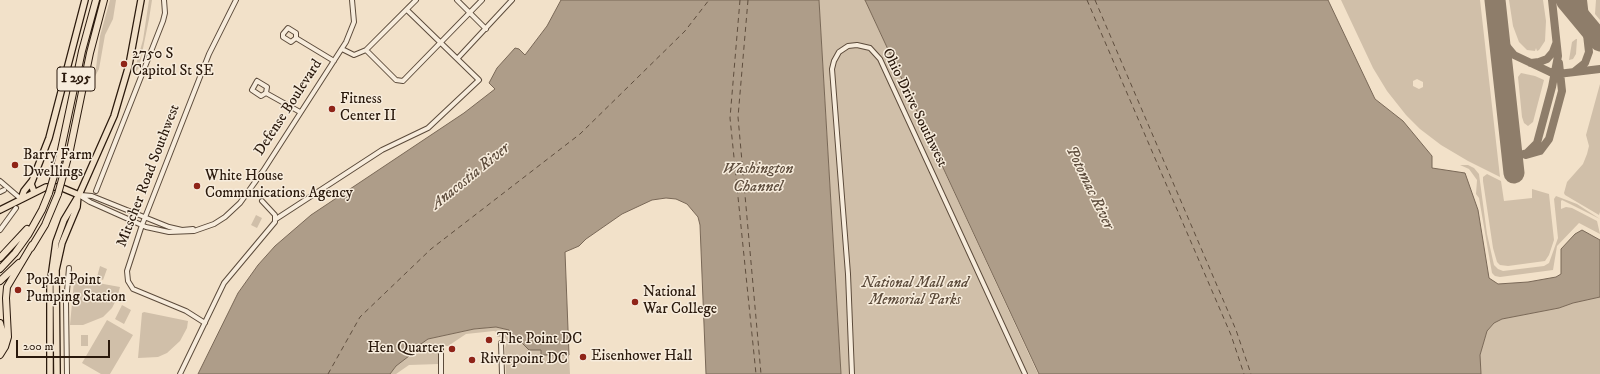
<!DOCTYPE html>
<html>
<head>
<meta charset="utf-8">
<style>
	body { margin:0 }
	#map { position:relative; width:1600px; height:374px; overflow:hidden; background:#f2e1c9; font-family:"IM FELL DW Pica",serif }
	canvas { display:block }
	.scale { position:absolute; left:16px; top:340px; width:94px; height:18px; box-sizing:border-box; border:2px solid #2a190c; border-top:0; padding-left:5px; font-size:12px; line-height:14px; white-space:nowrap; color:#2a190c; -webkit-text-stroke:3px #f7ecdc; paint-order:stroke }
</style>
</head>
<body>
<div id="map">
<canvas width="1600" height="374"></canvas>
<div class="scale">200 m</div>
</div>
<script>
const ctx = document.querySelector('canvas').getContext('2d');
ctx.lineJoin = 'round';
function paint(path, color) { ctx.fillStyle = color; ctx.fill(path, 'evenodd'); }
const poly = rows => new Path2D(rows.map(r => 'M' + r).join(''));
function strokePath(path, color, width, dash) { ctx.strokeStyle = color; ctx.lineWidth = width; ctx.lineCap = dash ? 'butt' : 'round'; ctx.setLineDash(dash || []); ctx.stroke(path); }
function label(font, color, halo, rows, align = 'center') {
  ctx.font = font + ' "IM FELL DW Pica",serif'; ctx.lineWidth = 3; ctx.setLineDash([]); ctx.textBaseline = 'middle'; ctx.strokeStyle = halo; ctx.fillStyle = color; for (const [text, x, y, turn = 0] of rows) {
    ctx.save(); ctx.translate(x, y); ctx.rotate((+turn || 0) * Math.PI / 180); ctx.textAlign = isNaN(turn) ? turn : align; if (halo) ctx.strokeText(text, 0, 0); ctx.fillText(text, 0, 0); ctx.restore();
  }
}
paint(poly([
	[110,0,116,0,113,19,105,35,99,69,93,80,93,87,90,93,89,84,92,79,92,73,96,68,100,36],
	[149,0,152,0,149,19,139,68,133,75,143,40],
	[819,0,865,0,1038,374,841,374],
	[1341,0,1480,0,1500,177,1468,161,1441,145,1420,129,1406,115,1387,91,1373,68],
	[1417,79,1423,82,1423,87,1419,89,1413,86,1413,81],
	[1509,0,1543,0,1546,21,1545,41,1539,50,1537,51,1536,48,1535,51,1527,50,1519,42,1513,26],
	[1596,0,1600,0,1600,20,1595,14],
	[1576,39,1577,39,1576,54,1573,59,1569,60,1572,42],
	[1521,73,1535,76,1544,80,1533,122,1528,126,1524,123,1522,117,1518,77],
	[1600,84,1600,212,1599,215,1565,195,1564,193,1567,182,1583,164,1587,154,1589,146,1586,135],
	[1460,165,1468,165,1474,168,1479,174,1487,234,1494,265,1498,269,1503,271,1544,266,1549,263,1558,238,1554,199,1556,196,1577,204,1600,219,1562,200,1561,201,1561,209,1566,207,1572,208,1597,221,1600,234,1579,223,1557,246,1553,270,1500,277,1495,276,1492,273,1479,198,1476,194,1477,180,1469,169],
	[1487,174,1501,181,1504,201,1532,198,1532,189,1549,194,1554,240,1549,255,1545,261,1508,266,1500,265,1497,262,1493,248,1483,181,1483,177],
	[256,215,262,218,257,228,251,225],
	[100,266,107,269,103,280,97,277],
	[76,279,120,287,117,298,112,308,103,317,83,325,70,325,74,281],
	[1600,297,1600,374,1481,374,1480,355,1487,331,1494,323,1502,319,1559,308,1573,303],
	[122,305,131,310,124,324,115,319],
	[144,312,188,321,187,328,180,341,167,353,158,357,138,358,142,313],
	[107,320,133,335,110,374,101,374,82,363],
	[496,327,509,330,529,350,541,350,541,355,569,355,570,374,506,374,505,348,507,341,505,337,497,337,497,332,494,331,466,334,448,346,438,346,439,364,409,365,396,374,390,374,396,366,418,346,428,339,474,329],
	[81,335,88,335,88,346,81,346]
]), '#d0bfa9');
const water = poly([
	[561,0,819,0,841,374,706,374,700,225,698,217,687,204,676,199,666,198,652,200,622,214,586,239,579,246,565,252,569,355,541,355,541,350,529,350,509,330,496,327,474,329,428,339,418,346,409,356,396,366,390,374,198,374,238,293,258,265,275,246,311,215,464,113,495,89,489,83,497,68,515,48,519,49,525,55,547,26,561,0],
	[865,0,1328,0,1375,99,1403,121,1432,156,1432,168,1465,173,1478,210,1489,278,1498,284,1528,282,1556,277,1561,274,1561,249,1575,234,1582,230,1600,240,1600,297,1573,303,1559,308,1502,319,1494,323,1487,331,1480,355,1481,374,1039,374,865,0]
]);
paint(water, '#ae9d89');
strokePath(water, '#796857', 1);
strokePath(poly([
	[740,0,730,118,756,374],
	[748,0,738,117,761,374],
	[1087,0,1231,335,1244,374],
	[1095,0,1236,330,1251,374],
	[328,374,360,317,431,249,580,134,685,31,709,0]
]), '#5f4e3e', 1, [5, 4]);
strokePath(poly([
	[1498,26,1504,43,1514,55,1550,72,1558,74,1600,69],
	[1531,63,1539,62,1547,59,1553,52,1556,44],
	[1575,71,1585,63,1589,52,1583,0],
	[1526,155,1540,151,1549,139,1562,91,1559,63],
	[1512,157,1527,153,1537,143,1552,87,1558,56,1552,0]
]), '#8e7d6a', 8);
strokePath(poly([
	[1495,0,1514,173],
	[1566,0,1600,41]
]), '#8e7d6a', 21);
const minor = poly([
	[457,0,486,29],
	[296,38,291,42,283,37,283,34,288,28,296,33,296,38,334,61],
	[342,49,354,55,366,50,416,0],
	[366,50,396,80,403,81,482,0],
	[458,58,512,0],
	[257,81,267,87,266,93,261,96,252,90,257,81],
	[266,93,300,112],
	[0,181,21,199],
	[96,191,163,21,165,13,164,0],
	[0,192,4,190],
	[79,195,90,202,146,227,169,232,194,231,214,224,225,217,240,203,263,171,346,42,354,22,352,0],
	[81,195,92,196,169,227,182,230,193,229],
	[276,219,382,150,428,128,479,80,407,10],
	[0,230,16,208],
	[205,323,186,311,133,289,128,281,127,271,142,225,209,54,236,0],
	[501,343,502,374],
	[441,349,441,374],
	[67,374,66,303,69,268],
	[180,374,224,283,275,222,275,215,262,201],
	[852,374,848,274,832,69,834,61,839,52,848,46,857,45,870,48,880,59,1025,374]
]);
const major = poly([
	[34,192,31,184,49,138,85,0],
	[21,199,24,191,32,181],
	[0,210,46,187,60,187,79,195],
	[50,374,50,285,56,242,64,220,79,195,114,116,129,65,141,0],
	[57,374,56,270,62,243,77,207,78,196]
]);
const highway = poly([
	[70,150,90,53,104,0],
	[59,159,82,51,96,0],
	[31,248,45,225,58,194],
	[0,258,27,229],
	[0,269,15,253,28,235,42,210,49,193],
	[0,281,19,263],
	[0,323,3,335,0,346],
	[0,355,5,347,8,337,6,298,7,287,32,245]
]);
strokePath(minor, '#5c4b3b', 6);
strokePath(major, '#2a190c', 8);
strokePath(highway, '#2a190c', 8);
strokePath(minor, '#f7ecdc', 4);
strokePath(major, '#f2e1c9', 5.5);
strokePath(highway, '#f2e1c9', 6);
const highwayBridge = poly([
	[49,193,59,159],
	[58,194,70,150]
]);
strokePath(highwayBridge, '#2a190c', 8, []);
strokePath(highwayBridge, '#f2e1c9', 6);
for (const [x, y, r, color] of [
	[124,64,4,"#8f2418"],
	[332,109,4,"#8f2418"],
	[15,165,4,"#8f2418"],
	[197,186,4,"#8f2418"],
	[18,290,4,"#8f2418"],
	[635,302,4,"#8f2418"],
	[489,340,4,"#8f2418"],
	[452,349,4,"#8f2418"],
	[583,357,4,"#8f2418"],
	[472,360,4,"#8f2418"]
]) { const dot = new Path2D(); dot.arc(x, y, r, 0, 2 * Math.PI); ctx.fillStyle = color; ctx.fill(dot); strokePath(dot, '#f7ecdc', 1.5); }
for (const [x, y, w] of [
	[76,79,38]
]) { const box = new Path2D(); box.roundRect(x - w / 2, y - 12, w, 24, 3); ctx.fillStyle = '#f7ecdc'; ctx.fill(box); strokePath(box, '#2a190c', 1); }
label('bold 14px', '#2a190c', null, [
	["I 295",76,79]
]);
label('15px', '#2a190c', '#f7ecdc', [
	["2750 S",132,55],
	["Capitol St SE",132,72],
	["Fitness",340,100],
	["Center II",340,117],
	["Barry Farm",23,156],
	["Dwellings",23,173],
	["White House",205,177],
	["Communications Agency",205,194],
	["Poplar Point",26,281],
	["Pumping Station",26,298],
	["National",643,293],
	["War College",643,310],
	["The Point DC",497,340],
	["Hen Quarter",444,349,"right"],
	["Eisenhower Hall",591,357],
	["Riverpoint DC",480,360]
], 'left');
label('15px', '#2a190c', '#f7ecdc', [
	["Defense Boulevard",289,108,-57],
	["Ohio Drive Southwest",914,108,64],
	["Mitscher Road Southwest",149,176,-69]
]);
label('italic 15px', '#5c4b3b', '#f7ecdc', [
	["National Mall and",915,284],
	["Memorial Parks",915,301]
]);
label('italic 16px', '#5f4e3e', '#f7ecdc', [
	["Washington",758,170],
	["Channel",758,188],
	["Anacostia River",471,177,-39],
	["Potomac River",1089,188,64]
]);
</script>
</body>
</html>
